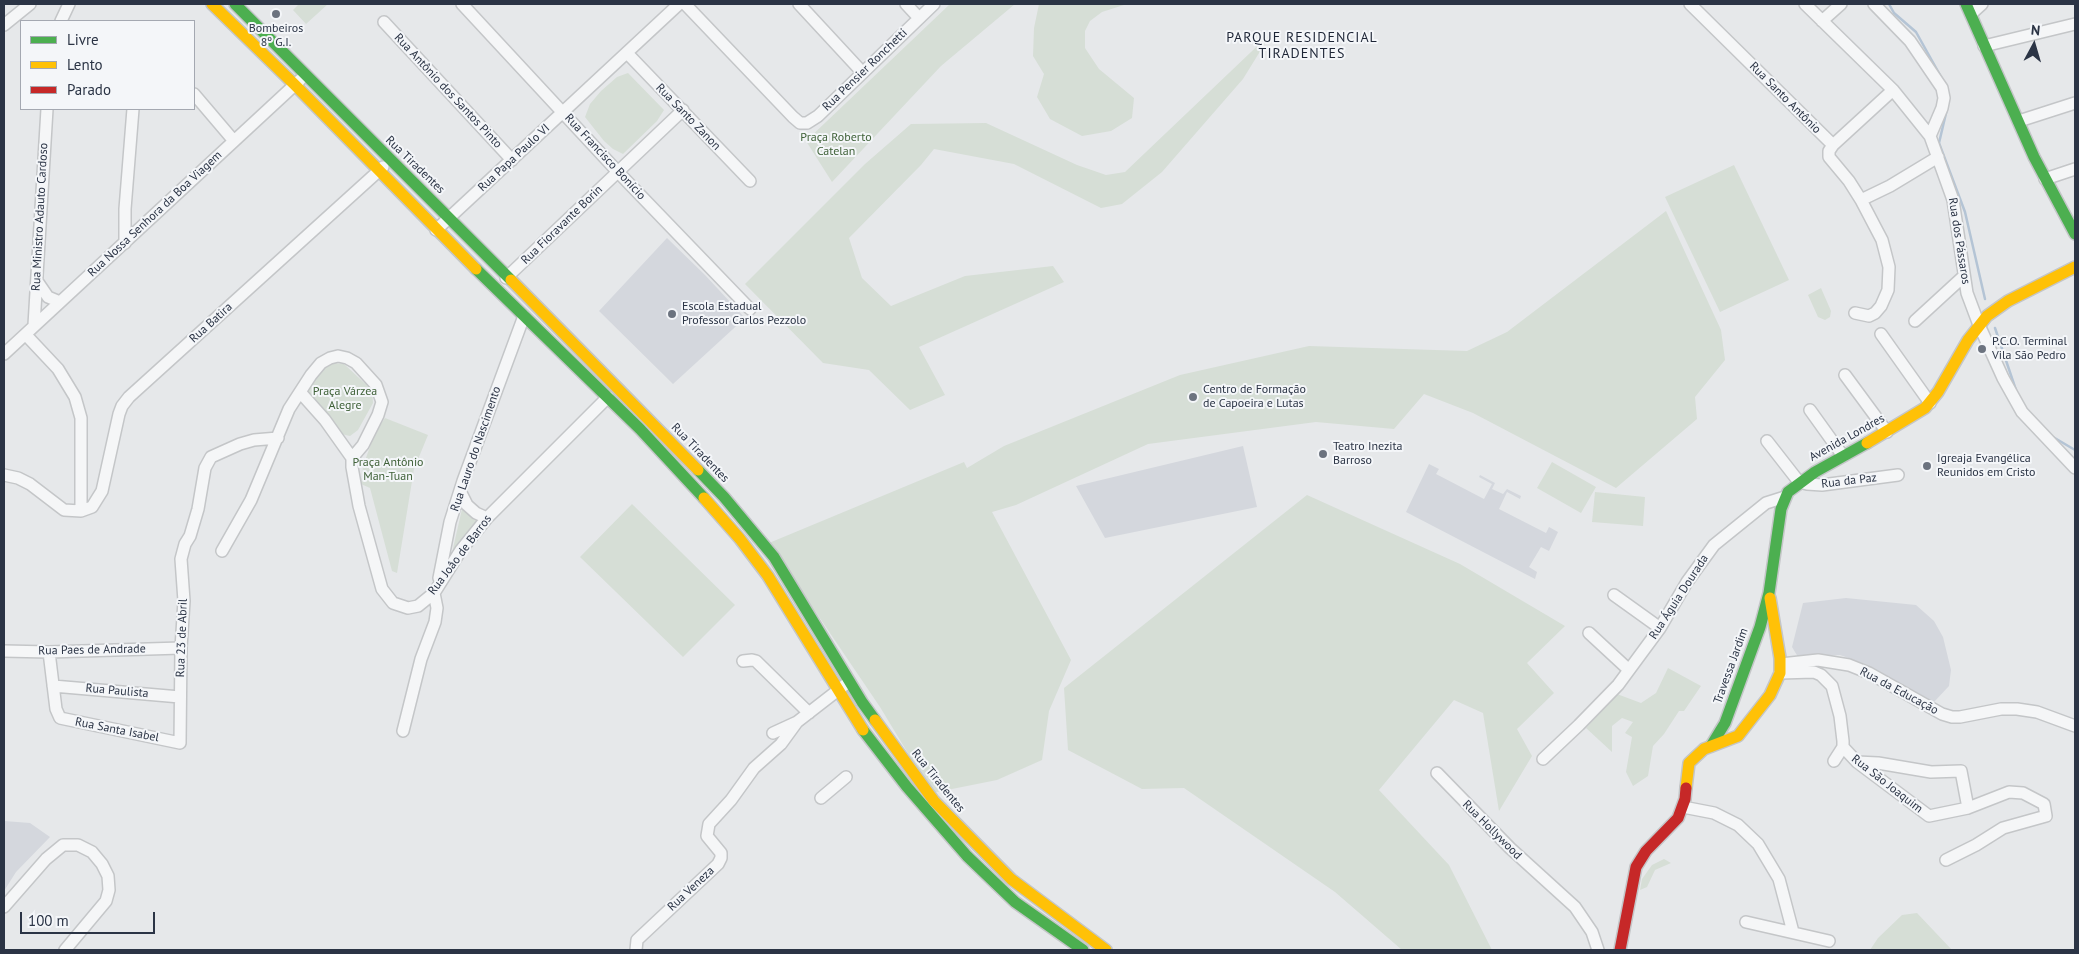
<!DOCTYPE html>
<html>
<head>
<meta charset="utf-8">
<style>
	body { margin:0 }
	#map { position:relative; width:2079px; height:954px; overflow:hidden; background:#e6e8ea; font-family:"PT Sans",sans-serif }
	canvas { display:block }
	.frame { position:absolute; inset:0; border:5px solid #2b3445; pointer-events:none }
	.legend { position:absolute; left:20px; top:20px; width:175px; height:90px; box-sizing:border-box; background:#f4f6f9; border:1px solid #a4a8b1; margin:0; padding:6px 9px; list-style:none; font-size:15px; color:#2b3445 }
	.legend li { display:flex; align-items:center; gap:10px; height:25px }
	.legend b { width:25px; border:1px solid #a4a8b1 }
	.north { position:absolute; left:2009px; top:20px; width:50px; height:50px; -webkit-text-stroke:4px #f4f6f9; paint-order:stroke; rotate:6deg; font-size:14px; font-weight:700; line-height:20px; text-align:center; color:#2b3445 }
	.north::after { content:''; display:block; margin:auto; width:18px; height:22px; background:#2b3445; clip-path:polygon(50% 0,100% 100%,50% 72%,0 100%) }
	.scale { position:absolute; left:20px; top:912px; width:135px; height:22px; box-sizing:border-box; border:2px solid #2b3445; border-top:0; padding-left:6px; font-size:15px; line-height:18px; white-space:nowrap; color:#2b3445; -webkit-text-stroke:4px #f4f6f9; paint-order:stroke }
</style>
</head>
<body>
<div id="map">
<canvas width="2079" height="954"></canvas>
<div class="frame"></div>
<ul class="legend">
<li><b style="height:6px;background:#4caf50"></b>Livre</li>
<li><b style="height:6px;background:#ffc107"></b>Lento</li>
<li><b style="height:6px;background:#c62828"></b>Parado</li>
</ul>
<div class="north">N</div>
<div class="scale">100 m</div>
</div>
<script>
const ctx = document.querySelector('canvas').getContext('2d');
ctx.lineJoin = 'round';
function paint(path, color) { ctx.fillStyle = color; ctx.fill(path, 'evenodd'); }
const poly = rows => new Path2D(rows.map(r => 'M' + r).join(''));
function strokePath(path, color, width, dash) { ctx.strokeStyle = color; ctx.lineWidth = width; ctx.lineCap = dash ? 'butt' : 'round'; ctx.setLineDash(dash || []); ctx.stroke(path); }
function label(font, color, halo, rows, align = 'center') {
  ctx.font = font + ' "PT Sans",sans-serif'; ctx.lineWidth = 4; ctx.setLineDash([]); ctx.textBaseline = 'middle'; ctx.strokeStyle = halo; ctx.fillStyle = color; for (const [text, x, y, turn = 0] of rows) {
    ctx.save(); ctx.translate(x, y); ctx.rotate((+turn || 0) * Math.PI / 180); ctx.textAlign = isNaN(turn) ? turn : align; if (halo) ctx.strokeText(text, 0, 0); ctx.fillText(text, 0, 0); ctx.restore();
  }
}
paint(poly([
	[667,238,705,275,745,318,673,384,599,311],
	[1243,446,1257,507,1105,538,1076,486],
	[1429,464,1439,469,1436,474,1484,499,1492,484,1479,477,1480,475,1495,483,1492,489,1503,494,1507,489,1521,496,1520,499,1507,492,1499,509,1546,533,1549,527,1558,532,1549,551,1541,547,1529,567,1537,572,1535,579,1406,512],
	[1846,598,1916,605,1934,621,1943,637,1951,670,1949,686,1934,702,1865,664,1840,655,1798,657,1792,647,1803,603],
	[4,821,30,823,50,837,16,872,4,891]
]), '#d4d7dd');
paint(poly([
	[299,4,328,4,306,24,293,10],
	[950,4,1015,4,941,66,832,182,806,141],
	[1039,4,1127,4,1102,12,1090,21,1085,31,1085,48,1099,69,1134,98,1132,118,1111,131,1082,136,1050,119,1037,97,1044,74,1033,56,1034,28],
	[1272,32,1243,79,1162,172,1122,204,1101,208,1014,164,934,149,921,165,849,238,862,278,891,306,965,276,1053,266,1064,282,919,347,945,395,910,410,869,370,823,363,745,284,865,164,911,124,986,123,1077,165,1106,175,1125,172],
	[628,73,664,110,657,121,623,154,613,149,604,141,585,117,590,104,601,91,617,77],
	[1734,165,1789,280,1720,312,1665,197],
	[1666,211,1721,330,1725,360,1695,397,1697,419,1616,488,1473,413,1424,394,1394,429,1316,422,1148,444,1016,505,992,512,1071,660,1049,711,1042,760,997,780,932,793,880,707,769,543,964,462,967,468,1004,446,1180,375,1309,346,1467,351,1507,332],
	[1821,288,1831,311,1830,317,1825,320,1818,317,1808,295],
	[333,363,344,364,372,390,373,403,358,430,350,436,341,434,305,390,323,365],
	[385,418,428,435,414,469,397,573,392,571,370,488,361,484,363,466,375,433],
	[1552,462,1596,487,1581,513,1537,488],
	[1595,492,1645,497,1643,526,1592,522],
	[1307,495,1460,564,1565,626,1527,663,1554,693,1517,729,1532,756,1499,811,1483,713,1454,700,1379,790,1449,865,1492,950,1402,950,1335,892,1184,788,1142,789,1068,750,1064,688],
	[632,504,735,605,683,657,580,557],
	[462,509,477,521,451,557],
	[1668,668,1701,686,1684,711,1679,711,1664,734,1653,746,1648,776,1633,786,1626,772,1632,737,1625,733,1633,722,1622,718,1612,726,1612,752,1586,728,1617,694,1641,703,1656,693],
	[1664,859,1671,863,1655,870,1647,887,1640,890,1642,879,1652,865],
	[1917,913,1952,950,1870,950,1878,938,1902,915]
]), '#d6ded6');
strokePath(poly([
	[1889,4,1894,13,1916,32,1945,84],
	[1947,109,1939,143,1965,212,1985,299],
	[1995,328,2017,393],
	[2053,437,2075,450]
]), '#b4c4d5', 2.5);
const street = poly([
	[462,4,617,171,750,309],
	[685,4,793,117,800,123,807,123,818,116,934,4],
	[799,4,862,72],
	[906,4,919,18],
	[1690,4,1833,145,1829,151,1829,157,1849,181,1861,200,1882,240,1889,267,1888,290,1881,306,1875,313,1869,316,1855,313],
	[1805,4,1893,90,1930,136,1953,200,1967,293,1979,325,2003,378,2022,412,2075,468],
	[1874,4,1910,41,1942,88,1944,98,1942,108,1930,136],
	[1971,14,1982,4],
	[61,21,69,4],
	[1822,21,1841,4],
	[384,22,512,160],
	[4,25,30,4],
	[1984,46,2075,24],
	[627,53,750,181],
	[194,94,234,141],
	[2019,121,2075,103],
	[1833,145,1893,90],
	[2045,179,2075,169],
	[1861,200,1890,186,1938,157],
	[436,230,679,4],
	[125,243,125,209,133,109],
	[506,278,683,110],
	[37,281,48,297,60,302],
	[1915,321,1964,276],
	[34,325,47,109],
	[1881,334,1930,403],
	[26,335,58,369,75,397,81,418,81,511],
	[4,354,300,80],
	[1845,375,1887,432],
	[300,392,325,420,352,458,352,467,359,506,382,589,393,603,408,608,418,606,434,593,461,550,487,518,608,397],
	[1810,410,1843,456],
	[1767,441,1799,482,1807,484,1822,485,1898,475],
	[4,475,18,478,30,484,64,510,81,511,92,507,102,491,119,414,122,406,129,397,383,167],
	[460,491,467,505,476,513,487,518],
	[222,551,251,500,289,409,311,375,321,363,330,358,338,356,347,358,356,363,376,385,382,402,378,415,363,445,352,458],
	[439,578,450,522,463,481,524,316],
	[1614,595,1660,628],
	[1589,633,1629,670],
	[4,651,49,652,181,648],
	[49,652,56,709,60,718,180,743,181,648,184,601,181,559,185,544,190,536,198,509,205,468,211,457,240,444,254,440,278,438],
	[743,661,752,660,756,661,809,713],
	[1781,664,1818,660,1849,665,1869,673,1942,714,1952,717,1960,717,2001,709,2017,709,2037,712,2075,726],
	[1780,673,1814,672,1821,675,1832,686,1840,716,1843,741,1843,747,1834,761],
	[53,686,180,697],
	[403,731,421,659,435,622,437,608,434,593],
	[773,733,797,722,846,684],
	[1843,747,1857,762,1929,816,1968,808,2009,792,2023,793,2044,804,2046,816,2003,828,1976,845,1946,860],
	[1543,759,1579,725,1618,685,1660,628,1687,582,1714,545,1766,503,1785,497],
	[1857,762,1878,763,1931,772,1961,771,1968,808],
	[1437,773,1510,848,1575,907,1592,932,1598,950],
	[821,798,846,777],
	[1683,807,1714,813,1738,825,1758,844,1779,879,1793,932],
	[4,907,46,859,63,845,78,845,92,852,102,864,108,876,109,890,106,901,65,950],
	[1746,922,1829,941],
	[636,950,637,940,718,864,721,858,721,853,707,836,709,824,731,800,754,768,781,744,797,722]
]);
const fast = poly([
	[235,4,511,280],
	[1966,4,2034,157,2075,234],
	[476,269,640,429,704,498],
	[698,470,724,497,774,557,862,702,875,720],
	[863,730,907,787,967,856,1015,902,1083,950],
	[1711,746,1725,723,1760,627,1769,593,1781,509,1788,492,1815,472,1867,443]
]);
const slow = poly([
	[212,4,295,85,476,269],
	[511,280,698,470],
	[1867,443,1925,408,1938,392,1968,340,1987,316,2008,301,2075,267],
	[704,498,740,539,768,576,863,730],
	[875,720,934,801,1011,879,1106,950],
	[1686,788,1689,763,1704,749,1738,736,1770,695,1780,673,1780,658,1770,598]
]);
const jam = poly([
	[1620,950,1636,867,1646,851,1678,818,1685,799,1686,788]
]);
strokePath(street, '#c4c6c8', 14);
strokePath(fast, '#c4c6c8', 14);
strokePath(slow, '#c4c6c8', 14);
strokePath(jam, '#c4c6c8', 14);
strokePath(street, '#f5f6f7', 11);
strokePath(fast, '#4caf50', 11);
strokePath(slow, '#ffc107', 11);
strokePath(jam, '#c62828', 11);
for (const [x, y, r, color] of [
	[276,14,5,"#6c737f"],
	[672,314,5,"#6c737f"],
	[1982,349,5,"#6c737f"],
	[1193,397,5,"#6c737f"],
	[1323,454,5,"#6c737f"],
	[1927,466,5,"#6c737f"]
]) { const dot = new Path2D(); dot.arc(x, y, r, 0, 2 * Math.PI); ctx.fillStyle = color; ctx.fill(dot); strokePath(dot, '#f4f6f9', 2); }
label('12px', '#2b3445', '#f4f6f9', [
	["Bombeiros",276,29,"center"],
	["8º G.I.",276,43,"center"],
	["Escola Estadual",682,307],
	["Professor Carlos Pezzolo",682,321],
	["P.C.O. Terminal",1992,342],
	["Vila São Pedro",1992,356],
	["Centro de Formação",1203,390],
	["de Capoeira e Lutas",1203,404],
	["Teatro Inezita",1333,447],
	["Barroso",1333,461],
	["Igreaja Evangélica",1937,459],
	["Reunidos em Cristo",1937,473]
], 'left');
label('12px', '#2b3445', '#f4f6f9', [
	["Rua Pensier Ronchetti",865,70,-44],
	["Rua Antônio dos Santos Pinto",448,91,47],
	["Rua Santo Antônio",1785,98,45],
	["Rua Santo Zanon",688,117,46],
	["Rua Francisco Bonício",605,157,47],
	["Rua Papa Paulo VI",514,158,-43],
	["Rua Tiradentes",415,165,44],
	["Rua Nossa Senhora da Boa Viagem",155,214,-43],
	["Rua Ministro Adauto Cardoso",40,217,-87],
	["Rua Fioravante Borin",562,225,-44],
	["Rua dos Pássaros",1959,241,81],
	["Rua Batira",211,323,-42],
	["Avenida Londres",1847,438,-29],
	["Rua Lauro do Nascimento",476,449,-71],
	["Rua Tiradentes",700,453,46],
	["Rua da Paz",1849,481,-7],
	["Rua Joâo de Barros",460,555,-53],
	["Rua Águia Dourada",1679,597,-57],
	["Rua 23 de Abril",182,638,-88],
	["Rua Paes de Andrade",92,650,-1],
	["Travessa Jardim",1731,666,-70],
	["Rua Paulista",117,691,5],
	["Rua da Educação",1899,691,28],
	["Rua Santa Isabel",117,730,11],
	["Rua Tiradentes",938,781,51],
	["Rua São Joaquim",1887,784,38],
	["Rua Hollywood",1492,830,45],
	["Rua Veneza",691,889,-43]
]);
label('12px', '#3f6138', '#f4f6f9', [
	["Praça Roberto",836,138],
	["Catelan",836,152],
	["Praça Várzea",345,392],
	["Alegre",345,406],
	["Praça Antônio",388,463],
	["Man-Tuan",388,477]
]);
ctx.letterSpacing = '1px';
label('14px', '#1d2536', '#f4f6f9', [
	["PARQUE RESIDENCIAL",1302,38],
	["TIRADENTES",1302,54]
]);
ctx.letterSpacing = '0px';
</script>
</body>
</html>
